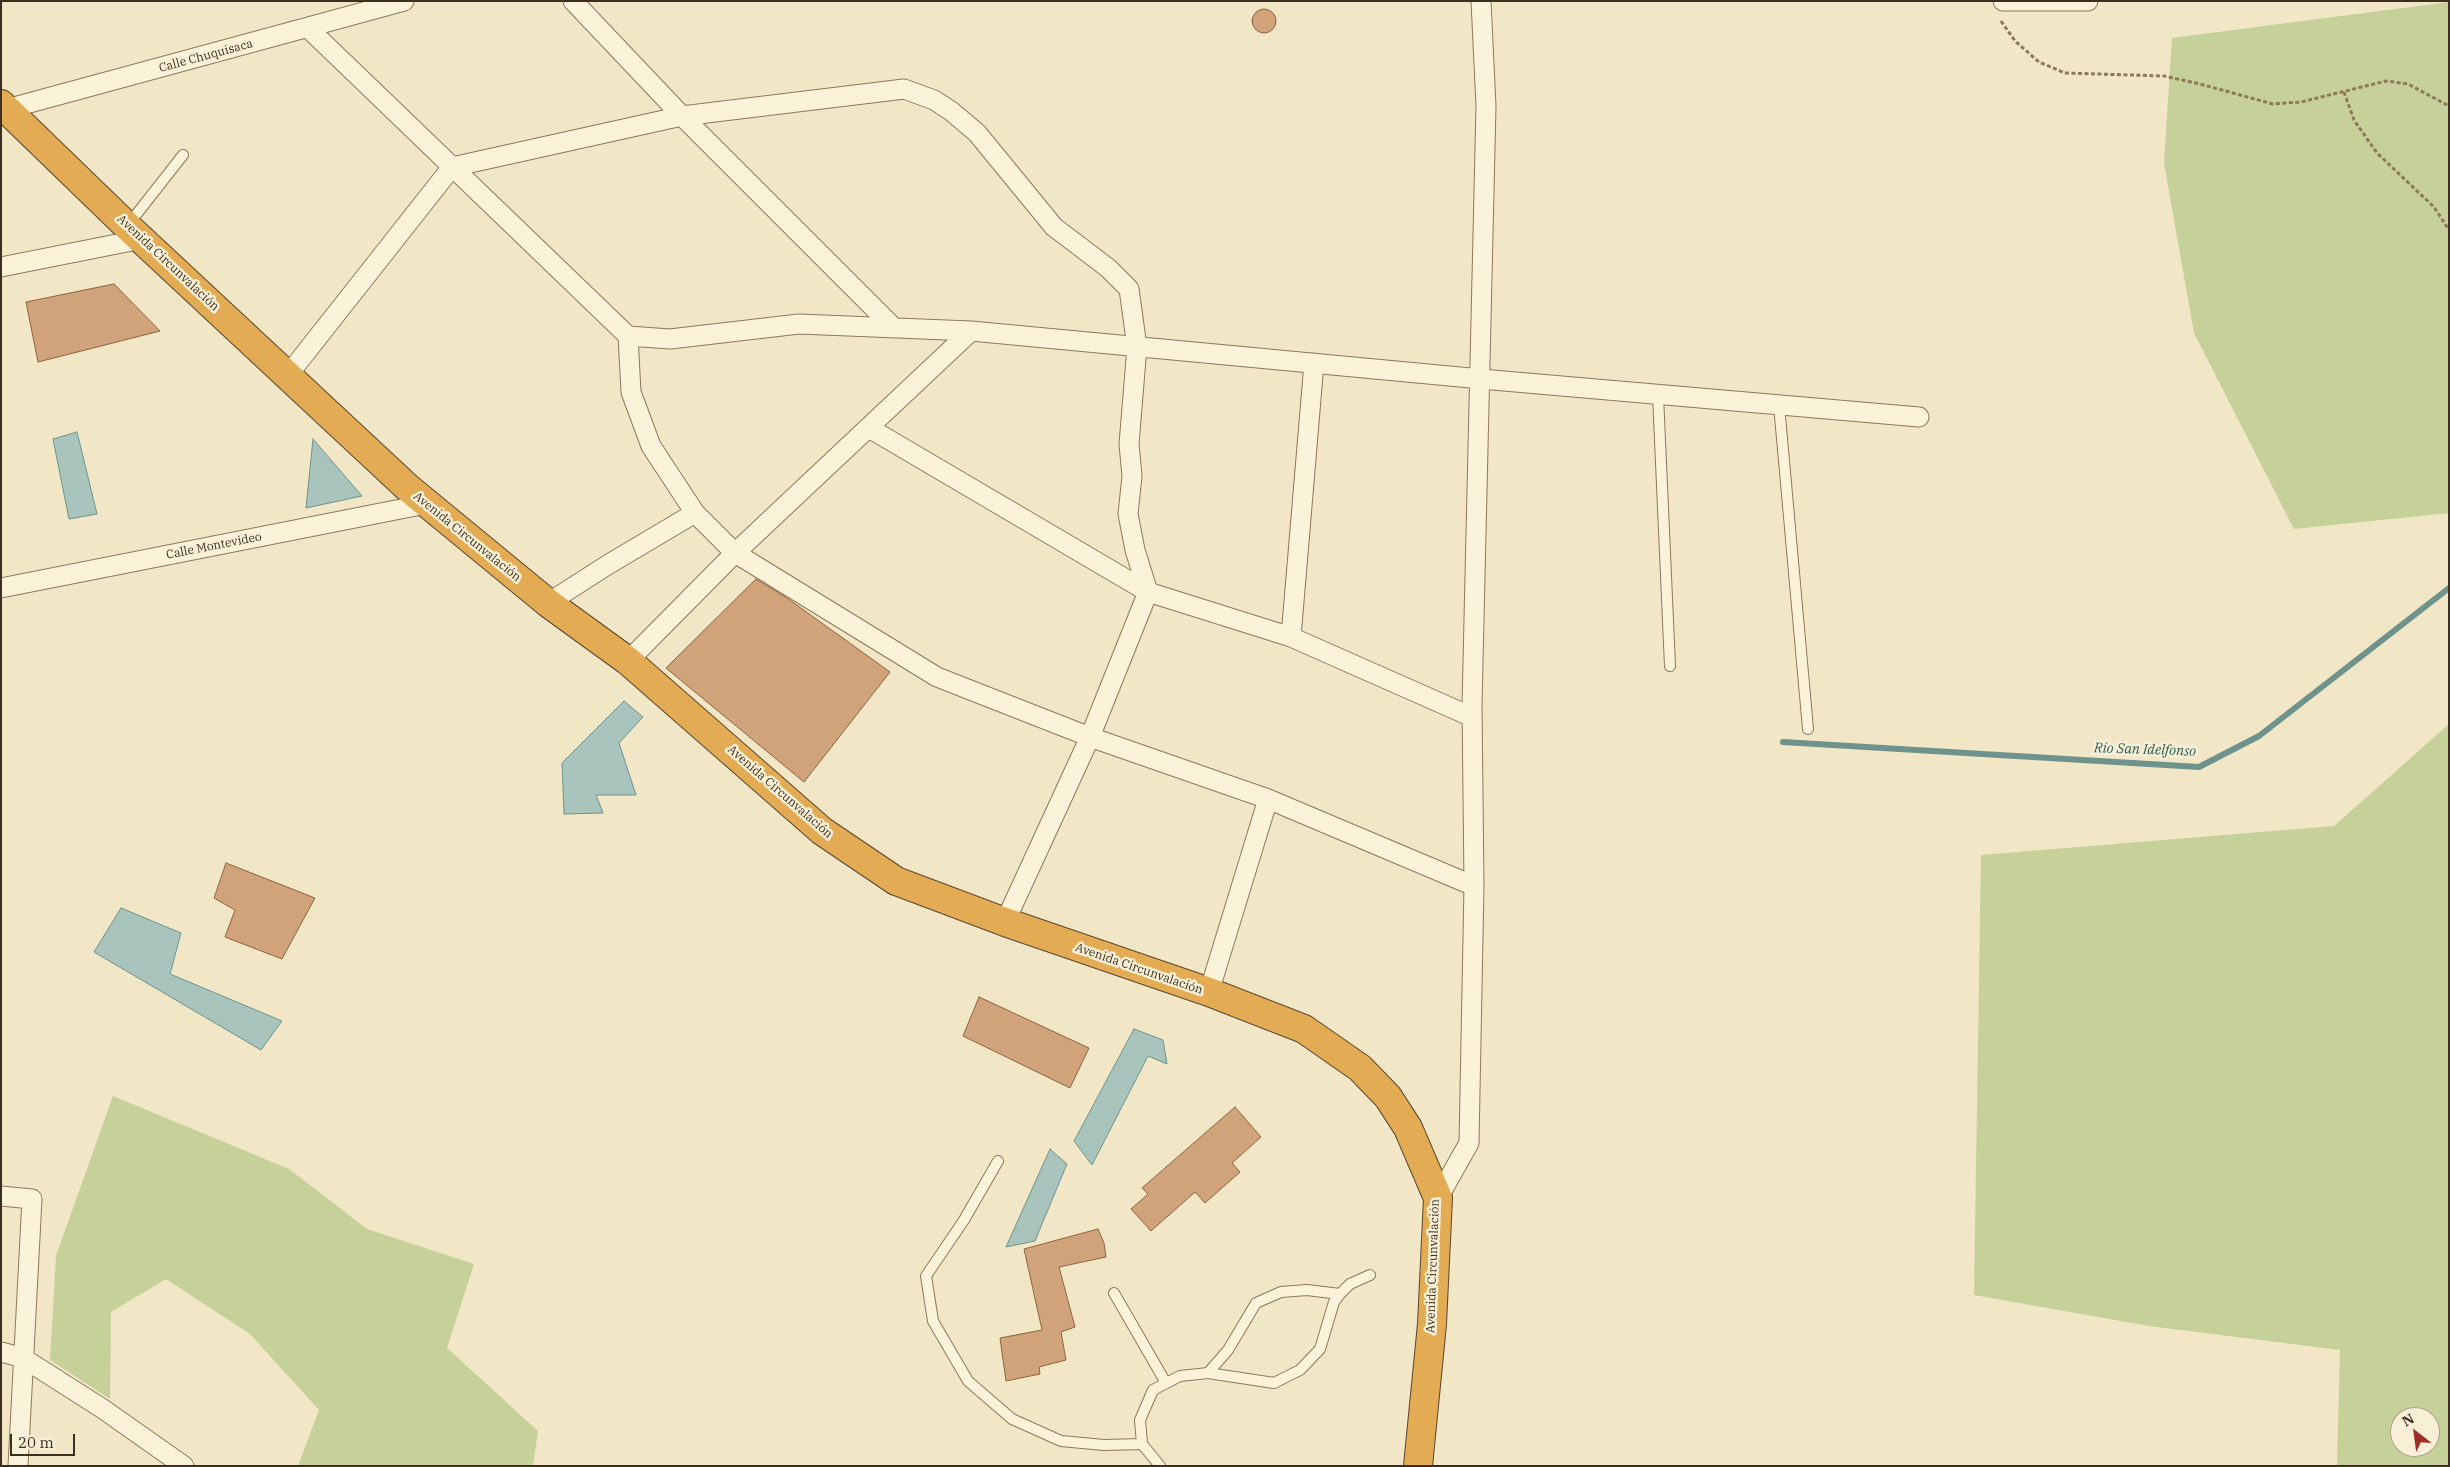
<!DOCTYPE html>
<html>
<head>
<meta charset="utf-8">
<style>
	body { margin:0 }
	#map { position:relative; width:2450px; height:1467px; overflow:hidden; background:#f1e6c6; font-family:"IBM Plex Serif",serif }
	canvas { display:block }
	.frame { position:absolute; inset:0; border:2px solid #3d2f1f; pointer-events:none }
	.north { position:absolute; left:2390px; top:1407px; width:50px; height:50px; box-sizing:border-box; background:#f7f0d6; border:1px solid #ada38d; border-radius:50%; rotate:330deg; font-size:14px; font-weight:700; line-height:20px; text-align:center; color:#3d2f1f }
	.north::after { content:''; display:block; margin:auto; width:18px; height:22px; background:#9f2d27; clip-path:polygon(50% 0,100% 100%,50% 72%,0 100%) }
	.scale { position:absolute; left:10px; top:1434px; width:65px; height:22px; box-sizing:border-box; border:2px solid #3d2f1f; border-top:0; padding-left:6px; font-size:15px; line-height:18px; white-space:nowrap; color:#3d2f1f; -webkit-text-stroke:4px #f7f0d6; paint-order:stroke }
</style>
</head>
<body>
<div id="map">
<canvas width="2450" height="1467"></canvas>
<div class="frame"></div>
<div class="north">N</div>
<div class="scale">20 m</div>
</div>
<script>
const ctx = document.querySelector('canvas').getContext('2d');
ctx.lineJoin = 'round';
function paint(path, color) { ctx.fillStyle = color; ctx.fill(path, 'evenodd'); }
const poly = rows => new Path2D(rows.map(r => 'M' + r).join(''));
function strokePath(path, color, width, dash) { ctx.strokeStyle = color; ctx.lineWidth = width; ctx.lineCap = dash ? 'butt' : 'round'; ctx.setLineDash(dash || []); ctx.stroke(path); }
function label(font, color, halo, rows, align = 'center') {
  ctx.font = font + ' "IBM Plex Serif",serif'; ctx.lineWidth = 5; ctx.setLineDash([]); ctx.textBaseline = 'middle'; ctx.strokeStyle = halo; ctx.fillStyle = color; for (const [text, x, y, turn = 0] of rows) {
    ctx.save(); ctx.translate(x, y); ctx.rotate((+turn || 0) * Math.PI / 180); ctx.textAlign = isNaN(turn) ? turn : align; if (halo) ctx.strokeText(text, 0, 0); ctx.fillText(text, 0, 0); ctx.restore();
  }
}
paint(poly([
	[2449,2,2449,513,2294,529,2194,333,2164,163,2172,38],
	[2449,724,2449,1466,2337,1466,2340,1350,2149,1326,1974,1295,1981,855,2334,826],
	[2400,1417,2430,1417,2430,1447,2400,1447],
	[113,1096,289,1169,367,1229,474,1264,447,1348,538,1431,533,1466,298,1466,319,1410,250,1334,166,1279,111,1312,110,1399,50,1360,56,1256]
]), '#c6d099');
const water = poly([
	[77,432,97,514,69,519,53,439,77,432],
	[313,439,362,496,306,508,313,439],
	[624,701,643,717,619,743,636,795,596,795,603,813,564,814,562,763,624,701],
	[121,908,181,933,170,974,282,1021,261,1050,94,952,121,908],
	[1134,1029,1163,1040,1167,1064,1148,1056,1092,1165,1074,1141,1134,1029],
	[1050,1149,1067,1164,1035,1241,1006,1247,1050,1149]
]);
paint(water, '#a8c4bd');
strokePath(water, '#6d938c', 1);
strokePath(poly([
	[1783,742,2199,767,2259,736,2449,588]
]), '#6d938c', 6);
const building = poly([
	'1252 21a12 12 0 1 1 24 0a12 12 0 1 1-24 0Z',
	[114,284,160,331,38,362,26,302,114,284],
	[756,579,787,598,890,672,804,782,666,668,756,579],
	[226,863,315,898,282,959,225,937,235,910,214,898,226,863],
	[979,997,1089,1048,1070,1088,963,1036,979,997],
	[1235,1107,1261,1137,1232,1163,1240,1172,1205,1203,1195,1192,1151,1231,1131,1209,1148,1194,1142,1188,1235,1107],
	[1098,1229,1104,1243,1106,1257,1059,1267,1075,1327,1061,1332,1066,1360,1039,1367,1040,1374,1006,1381,1000,1338,1042,1330,1024,1249,1098,1229]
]);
paint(building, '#d0a37a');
strokePath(building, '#8e623f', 1);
const lane = poly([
	[128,225,183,155],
	[1658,395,1670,666],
	[1779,405,1808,729],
	[998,1161,964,1220,926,1276,933,1321,968,1381,1012,1419,1061,1441,1104,1445,1142,1444],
	[1114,1293,1166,1383],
	[1208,1373,1228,1350,1256,1303,1281,1292,1307,1290,1340,1294],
	[1160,1466,1142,1444,1140,1420,1153,1390,1180,1376,1208,1373,1274,1383,1300,1370,1320,1349,1334,1302,1340,1294,1350,1284,1370,1275]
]);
const street = poly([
	[573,1,682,116,894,328],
	[2003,1,2088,1],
	[308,28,628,336,670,339,799,324,971,331,1481,379,1919,417],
	[7,109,404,1],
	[1,267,142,239],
	[628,336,631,392,651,446,695,513,735,553,937,677,1090,737,1268,799,1474,886],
	[288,375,452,167,682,116,904,89,934,100,951,111,977,133,1054,227,1108,268,1129,289,1137,347,1129,444,1132,476,1128,514,1135,550,1148,592,1090,737,1005,922],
	[869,428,1148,592,1291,637,1472,717],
	[1,588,426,504],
	[548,603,609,564,695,513],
	[1291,637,1314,363],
	[628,661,735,553,971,331],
	[1209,992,1268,799],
	[1,1196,32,1199,18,1466],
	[1438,1198,1469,1143,1474,886,1472,705,1486,106,1481,1],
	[1,1352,23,1358,103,1409,184,1466]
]);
const highway = poly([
	[1,104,127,226,407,487,548,603,628,661,822,831,896,881,1005,922,1209,992,1304,1029,1360,1068,1388,1097,1408,1128,1438,1198,1432,1324,1418,1466]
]);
strokePath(lane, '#8d785a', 12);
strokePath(street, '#8d785a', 21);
strokePath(highway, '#5b462f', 30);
strokePath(poly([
	[2001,21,2015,41,2039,62,2065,73,2164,76,2200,84,2273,104,2301,102,2386,81,2408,84,2449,106],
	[2344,92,2354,120,2377,153,2434,207,2449,230]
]), '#8d785a', 3, [4, 2.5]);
strokePath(lane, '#faf3da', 10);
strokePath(street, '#faf3da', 19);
strokePath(highway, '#e3ab54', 28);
label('12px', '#3d2f1f', '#f7f0d6', [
	["Calle Chuquisaca",206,56,-15],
	["Avenida Circunvalación",168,263,43],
	["Avenida Circunvalación",467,537,39],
	["Calle Montevideo",214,546,-11],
	["Avenida Circunvalación",780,792,41],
	["Avenida Circunvalación",1139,969,19],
	["Avenida Circunvalación",1433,1266,-88]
]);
label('italic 14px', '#2e5d5c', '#f7f0d6', [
	["Río San Idelfonso",2145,750,2]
]);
</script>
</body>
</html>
